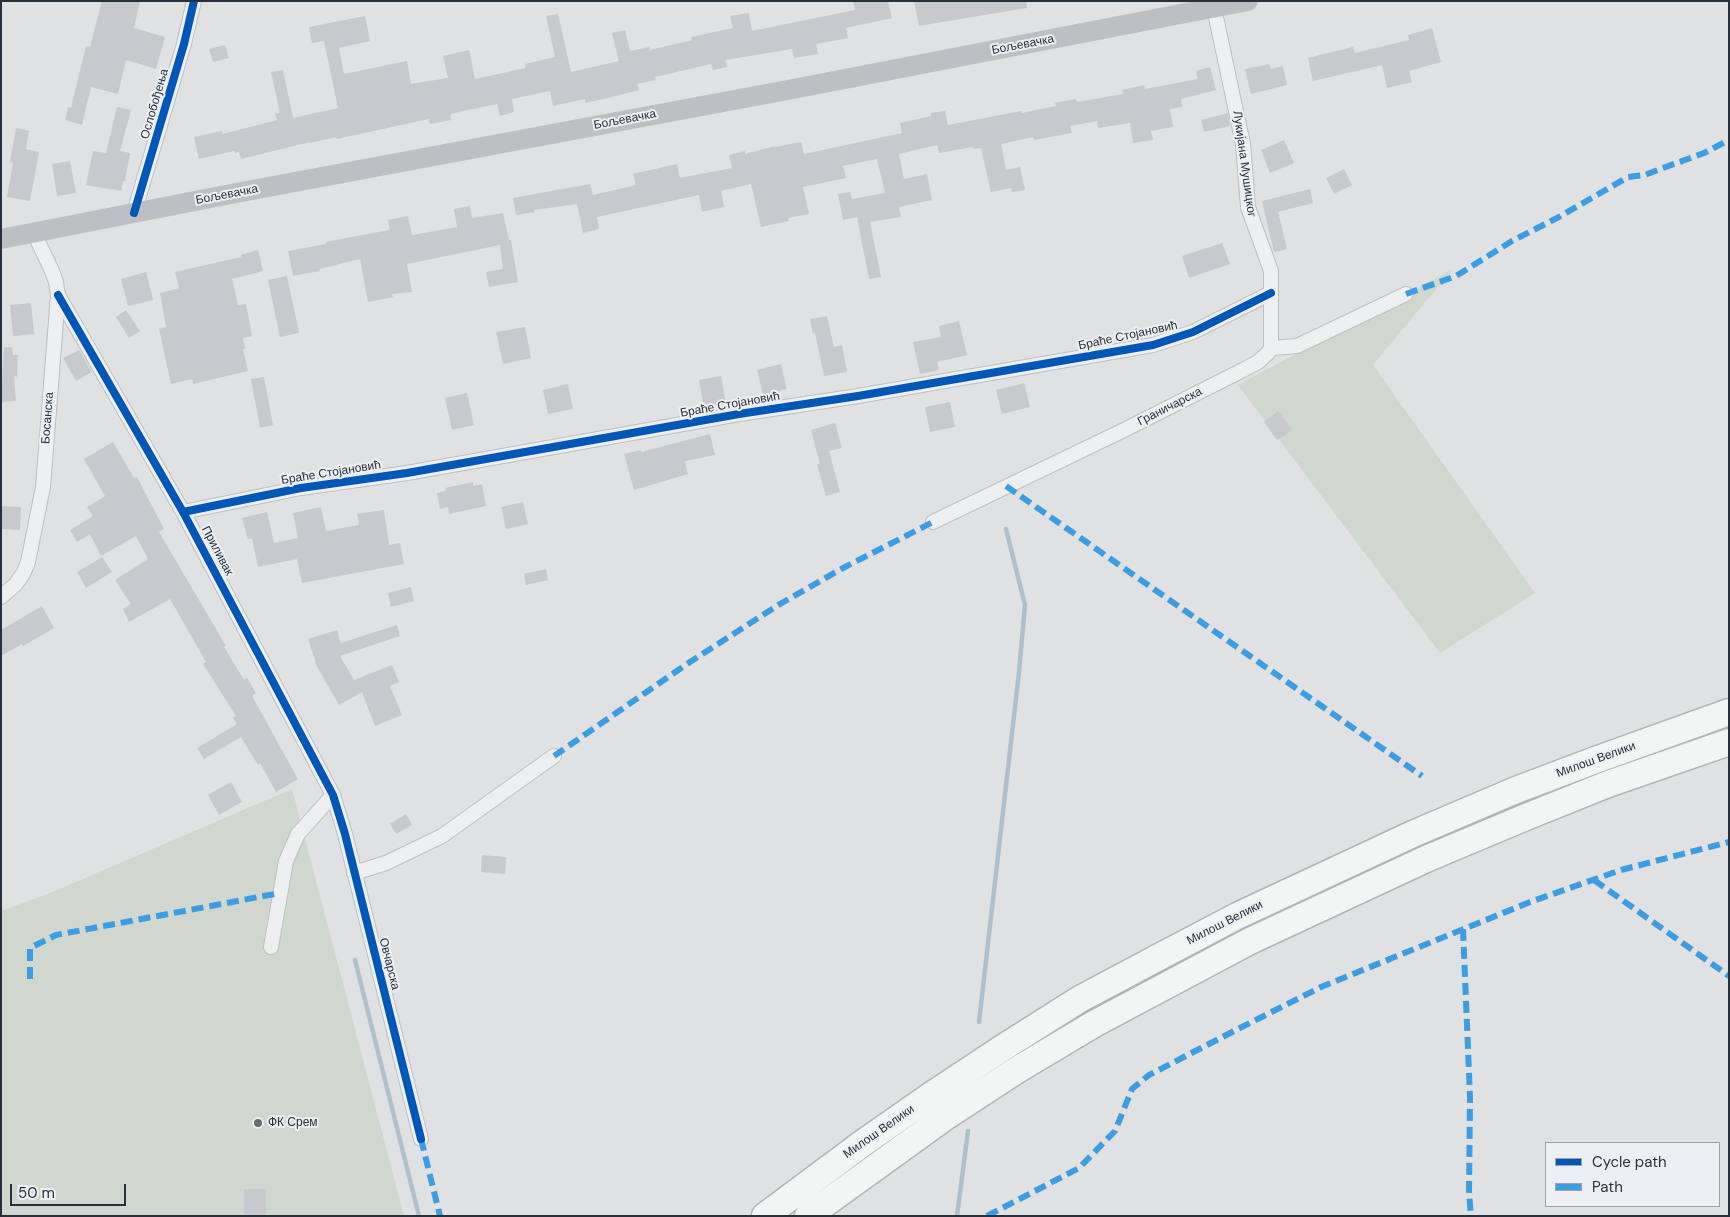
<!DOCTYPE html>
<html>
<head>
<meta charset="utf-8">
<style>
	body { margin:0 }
	#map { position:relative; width:1730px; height:1217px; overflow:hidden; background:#dfe1e3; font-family:"DM Sans",sans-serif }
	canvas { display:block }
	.frame { position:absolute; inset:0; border:2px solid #28303b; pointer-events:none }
	.legend { position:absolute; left:1545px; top:1142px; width:175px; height:65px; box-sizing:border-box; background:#ecf0f3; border:1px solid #9ea3a9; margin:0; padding:6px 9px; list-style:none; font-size:15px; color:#28303b }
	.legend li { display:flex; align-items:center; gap:10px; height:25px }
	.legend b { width:25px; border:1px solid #9ea3a9 }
	.scale { position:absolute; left:10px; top:1184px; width:116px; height:22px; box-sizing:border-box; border:2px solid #28303b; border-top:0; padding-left:6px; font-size:15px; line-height:18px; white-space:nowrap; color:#28303b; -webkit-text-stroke:4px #ecf0f3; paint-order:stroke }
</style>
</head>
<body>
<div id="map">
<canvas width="1730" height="1217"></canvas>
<div class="frame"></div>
<ul class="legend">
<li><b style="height:6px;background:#0057b8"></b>Cycle path</li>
<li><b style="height:6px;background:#3d9de2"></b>Path</li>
</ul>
<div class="scale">50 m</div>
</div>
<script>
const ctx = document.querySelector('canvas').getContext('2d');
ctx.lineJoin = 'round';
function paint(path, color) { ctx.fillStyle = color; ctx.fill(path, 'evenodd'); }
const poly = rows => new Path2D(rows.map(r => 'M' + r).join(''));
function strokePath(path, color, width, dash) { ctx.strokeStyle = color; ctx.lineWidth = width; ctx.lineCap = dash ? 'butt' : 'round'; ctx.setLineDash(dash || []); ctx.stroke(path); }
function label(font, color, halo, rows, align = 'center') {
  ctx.font = font + ' "DM Sans",sans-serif'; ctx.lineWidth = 4; ctx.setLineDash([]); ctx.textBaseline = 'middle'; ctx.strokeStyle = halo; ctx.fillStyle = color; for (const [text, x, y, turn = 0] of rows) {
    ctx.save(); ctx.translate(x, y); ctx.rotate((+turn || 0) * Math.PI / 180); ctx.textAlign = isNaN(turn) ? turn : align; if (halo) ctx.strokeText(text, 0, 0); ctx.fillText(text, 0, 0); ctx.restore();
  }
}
paint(poly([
	[1453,269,1373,365,1535,593,1440,653,1238,385],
	[292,789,404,1216,1,1216,1,911,48,894]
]), '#d0d7cf');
strokePath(poly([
	[355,960,419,1216],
	[979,1022,1019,672,1025,605,1006,529],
	[957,1216,968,1131]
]), '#afc0cd', 4.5);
paint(poly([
	[102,1,140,1,134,28,165,37,156,69,126,60,118,94,91,87,82,125,65,120,68,107,71,108,86,46,90,47],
	[853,1,888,1,892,18,846,28,848,38,816,44,818,54,794,58,792,49,725,60,727,67,713,70,711,64,655,77,656,80,637,84,639,90,608,98,585,103,585,99,553,106,550,91,512,99,514,112,500,116,497,104,450,114,451,120,430,124,429,119,337,139,336,137,310,143,310,142,241,159,239,152,235,153,234,151,199,159,194,137,222,131,223,134,277,120,275,114,280,113,271,72,283,70,293,118,338,108,324,41,312,43,309,27,365,16,370,41,339,48,344,74,407,61,411,84,448,78,443,56,469,50,475,79,526,68,525,64,555,57,546,16,558,14,571,72,619,61,612,33,625,30,630,51,649,47,650,50,692,40,691,37,733,28,730,16,749,13,752,31,855,10],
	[914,1,1026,1,1027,8,919,26],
	[1432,28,1441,62,1409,71,1412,82,1387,88,1382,65,1313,81,1308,58,1353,47,1355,53,1409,40,1408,35],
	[225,45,229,58,213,62,209,49],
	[1269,64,1271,69,1283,66,1287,85,1251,94,1245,69],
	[1210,67,1216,90,1181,99,1182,107,1170,109,1173,127,1151,131,1153,140,1133,143,1130,123,1098,128,1097,121,1070,126,1072,133,1034,140,1033,137,1001,144,1006,170,1020,167,1025,190,1012,192,1011,188,991,192,981,148,973,149,973,147,939,153,937,145,899,154,904,179,927,174,932,200,899,207,901,217,870,222,881,277,869,279,857,217,843,220,838,194,850,192,852,199,885,193,877,159,843,166,846,178,803,187,809,214,788,218,789,221,761,227,751,184,721,191,724,207,702,212,699,195,597,217,599,229,583,233,577,204,534,210,535,212,516,215,513,198,590,184,593,195,636,185,633,174,677,164,680,178,732,168,729,155,745,151,745,154,775,146,775,147,801,142,804,154,902,133,900,123,931,116,931,113,945,111,948,125,1021,111,1022,113,1056,106,1055,103,1076,99,1077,102,1123,94,1122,90,1144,85,1145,89,1198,79,1196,71],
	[117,107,131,110,120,151,130,153,125,181,123,181,121,191,86,185,93,151,106,153],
	[1228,113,1230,126,1204,132,1201,120],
	[16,128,29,131,26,149,39,152,30,201,7,197,13,163,10,162],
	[1284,140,1294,163,1270,173,1261,150],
	[70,161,76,193,57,196,52,164],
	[1344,169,1352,185,1334,194,1326,178],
	[1310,189,1313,203,1278,212,1287,249,1274,252,1262,201],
	[470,206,472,218,503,213,509,240,511,240,518,282,489,287,486,272,503,269,500,245,407,264,412,292,392,294,393,297,368,302,360,259,319,269,320,271,293,276,288,251,326,244,326,242,346,238,390,230,388,220,408,216,412,235,457,227,454,209],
	[1222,243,1230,264,1189,278,1182,256],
	[258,250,263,271,232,279,238,305,246,304,252,336,243,338,245,349,243,349,248,371,193,384,192,379,171,384,159,329,166,327,160,293,179,288,175,272,241,257,241,255],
	[146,272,153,300,128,306,121,279],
	[287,276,299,333,280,337,268,280],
	[31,303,34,334,13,336,10,305],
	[126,310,140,331,129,338,116,317],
	[827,316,834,347,842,345,847,372,824,376,815,333,813,334,810,319],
	[959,321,967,355,937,362,939,370,920,374,913,342,941,337,939,326],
	[525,327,531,358,503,364,496,332],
	[4,347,12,347,13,355,18,355,17,377,14,376,16,401,1,402],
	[79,350,92,372,76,381,63,358],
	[781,364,787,389,763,395,757,370],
	[721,376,726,404,704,408,699,380],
	[264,377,273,425,260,428,251,379],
	[1024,383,1030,407,1002,414,996,390],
	[568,384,573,409,548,414,543,390],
	[467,393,474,425,452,430,445,398],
	[950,402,955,427,930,432,925,407],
	[1278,411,1292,430,1277,440,1264,422],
	[835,423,842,448,829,451,840,492,826,496,817,464,820,464,811,430],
	[710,434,715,455,685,461,688,474,634,490,624,454,641,450,641,452],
	[113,442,134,478,137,477,164,529,159,532,226,646,224,647,244,680,247,678,256,693,252,696,298,779,276,792,260,763,258,765,241,737,204,759,197,748,237,724,233,718,236,716,203,664,206,662,170,599,129,622,123,609,131,604,115,580,148,559,136,536,101,556,90,534,77,542,70,530,93,516,87,507,105,496,84,459],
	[473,482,473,486,482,484,486,506,449,514,448,507,440,509,437,493,446,491,445,488],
	[523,502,528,524,506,529,501,507],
	[1,506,21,507,20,530,1,529],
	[321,507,326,531,359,525,357,514,384,510,389,545,400,543,404,564,302,583,297,559,258,567,252,538,248,539,242,518,267,512,274,543,298,538,293,513],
	[102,557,112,572,86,588,77,572],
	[546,569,548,580,526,585,524,574],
	[411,587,414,601,391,607,388,593],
	[42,606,54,628,23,646,22,644,1,656,1,630],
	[397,625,400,636,340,656,354,680,392,665,399,682,390,686,402,715,375,726,362,692,339,705,315,663,316,663,308,639,337,630,341,643],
	[231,782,242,802,219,815,208,795],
	[406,814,412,825,396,834,390,824],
	[482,855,506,857,505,874,481,872],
	[244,1189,266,1189,266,1216,244,1216]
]), '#c7c9cc');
const minor = poly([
	[1214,8,1243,144,1248,207,1271,271,1271,348],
	[134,213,184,44,194,1],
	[58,295,183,512,333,795,345,834,421,1139],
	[1271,348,1297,346,1406,294],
	[183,512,301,488,407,473,739,414,858,396,1153,345,1193,332,1271,293],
	[933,522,1124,430,1243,370,1258,362,1268,353,1271,348],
	[1,597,16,584,24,572,28,562,43,487,58,295,56,282,52,271,34,233],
	[354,873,386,863,442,836,554,756],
	[271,947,286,861,298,834,333,795]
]);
const motorway = poly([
	[765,1216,863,1143,936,1092,1004,1047,1080,999,1159,957,1237,916,1415,833,1516,790,1598,759,1729,712],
	[808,1216,948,1115,1017,1070,1094,1024,1250,941,1426,859,1526,817,1608,784,1729,742]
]);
strokePath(minor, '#bdbfc1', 16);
strokePath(motorway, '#b2b4b8', 29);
strokePath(minor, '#eeeff0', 14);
strokePath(poly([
	[1,239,236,193,793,89,1248,1]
]), '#bdc0c3', 20);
strokePath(motorway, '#f3f4f4', 26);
strokePath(poly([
	[1406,294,1456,276,1512,241,1559,217,1628,177,1645,175,1663,168,1704,153,1729,140],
	[1006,486,1422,776],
	[554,756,687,664,780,604,843,568,933,522],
	[1594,880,1729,976],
	[1463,929,1470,1097,1469,1193,1471,1216],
	[30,979,30,948,56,935,280,893],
	[421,1139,440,1216],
	[987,1216,1079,1168,1115,1131,1132,1089,1149,1075,1236,1030,1321,987,1530,902,1621,870,1729,842]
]), '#3d9de2', 6, [12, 6]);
strokePath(poly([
	[134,213,184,44,194,1],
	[58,295,183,512,333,795,345,834,421,1139],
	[183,512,301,488,407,473,739,414,858,396,1153,345,1193,332,1271,293]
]), '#0057b8', 8);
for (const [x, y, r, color] of [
	[258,1123,5,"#686e76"]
]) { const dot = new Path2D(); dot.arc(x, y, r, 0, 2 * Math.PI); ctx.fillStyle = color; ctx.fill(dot); strokePath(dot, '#ecf0f3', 2); }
label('12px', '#28303b', '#ecf0f3', [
	["Бољевачка",1023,45,-11],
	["Ослобођења",155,104,-74],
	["Бољевачка",625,120,-11],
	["Лукијана Мушицког",1244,164,82],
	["Бољевачка",227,195,-11],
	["Браће Стојановић",1128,336,-12],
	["Браће Стојановић",730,405,-10],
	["Граничарска",1170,407,-27],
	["Босанска",48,418,-86],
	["Браће Стојановић",331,473,-9],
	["Приливак",217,551,62],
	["Милош Велики",1596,760,-20],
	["Милош Велики",1225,923,-27],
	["Овчарска",389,964,76],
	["Милош Велики",879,1132,-35]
]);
label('12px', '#28303b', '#ecf0f3', [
	["ФК Срем",268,1123]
], 'left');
</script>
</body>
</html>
